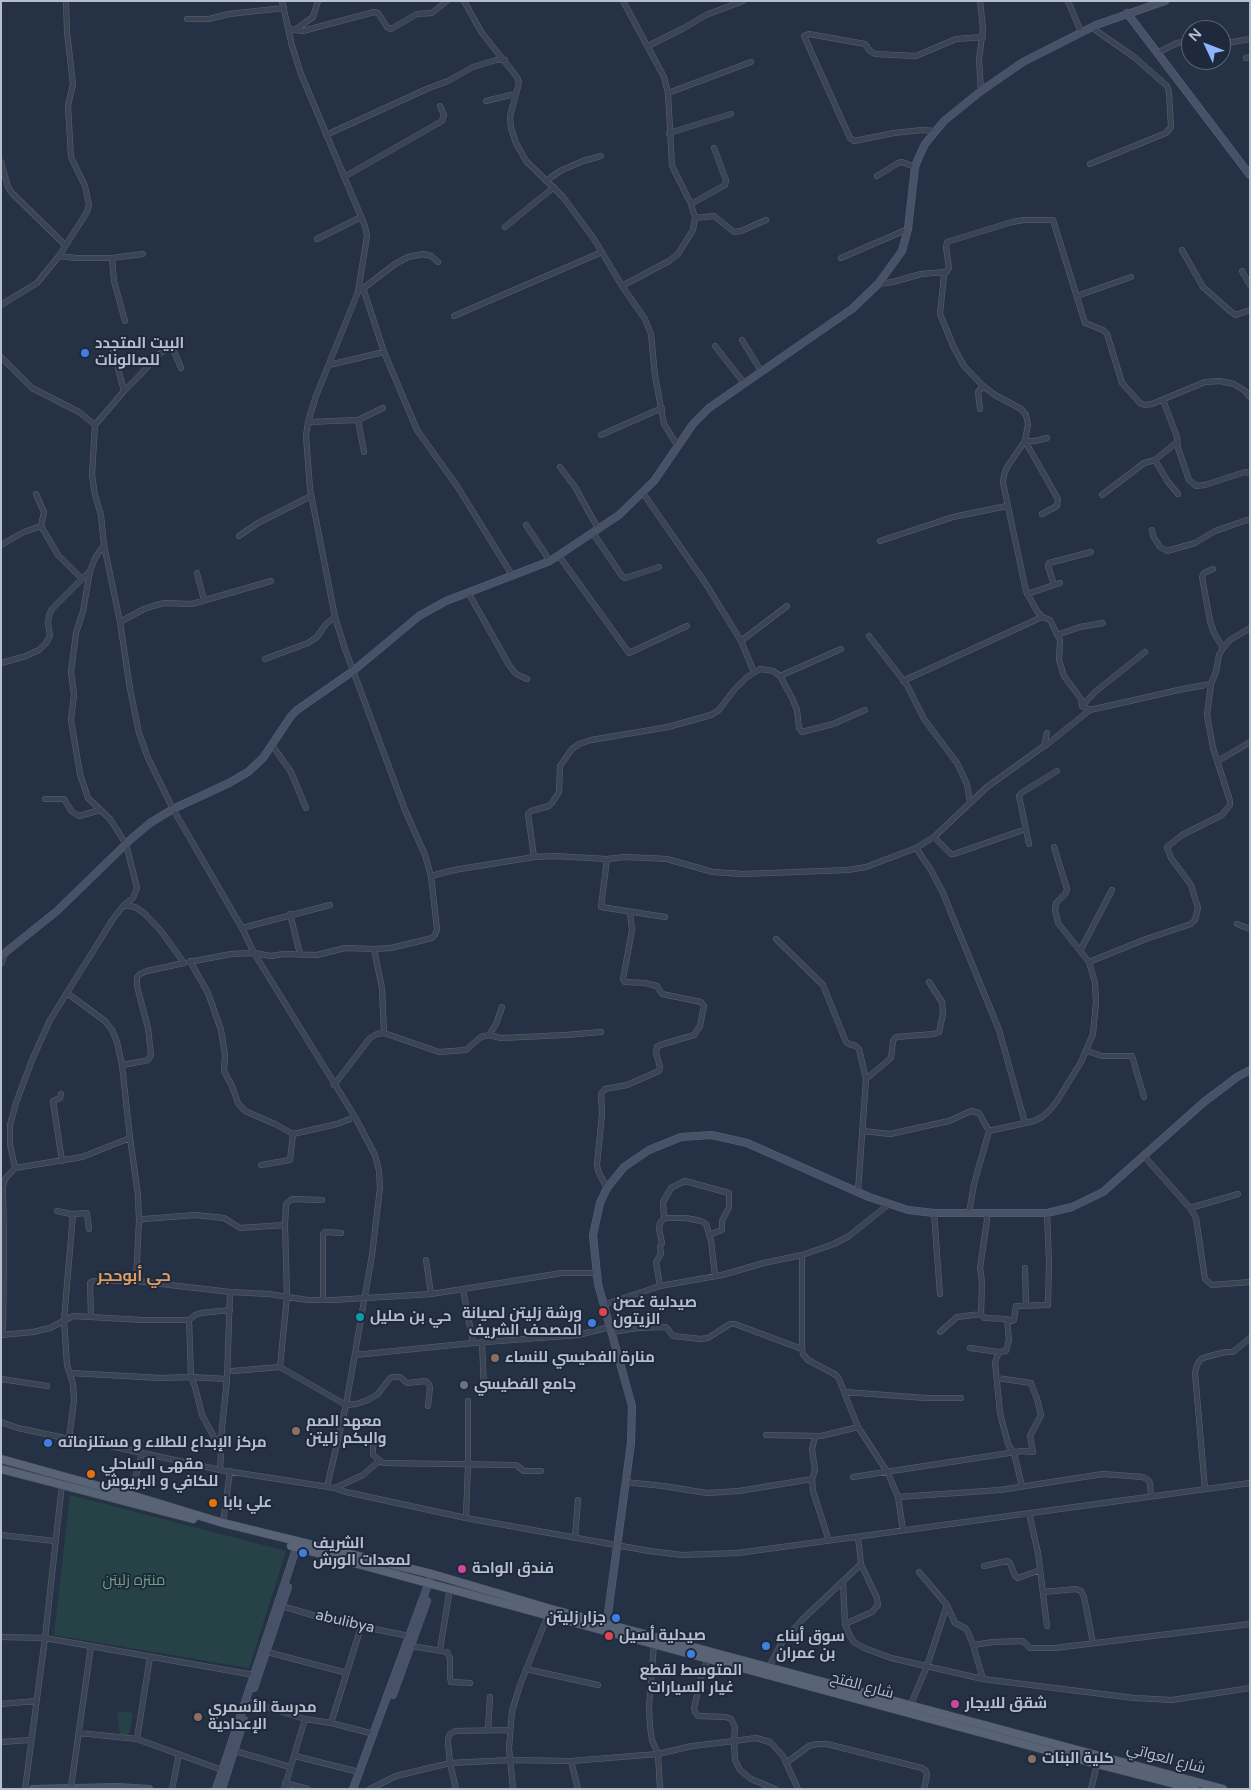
<!DOCTYPE html>
<html>
<head>
<meta charset="utf-8">
<style>
	body { margin:0 }
	#map { position:relative; width:1251px; height:1790px; overflow:hidden; background:#253246; font-family:"Varela Round",sans-serif }
	canvas { display:block }
	.frame { position:absolute; inset:0; border:2px solid #b7bfcf; pointer-events:none }
	.north { position:absolute; left:1181px; top:20px; width:50px; height:50px; box-sizing:border-box; background:#1e293b; border:1px solid #5b6576; border-radius:50%; rotate:313deg; font-size:14px; font-weight:700; line-height:20px; text-align:center; color:#b7bfcf }
	.north::after { content:''; display:block; margin:auto; width:18px; height:22px; background:#8cb4ff; clip-path:polygon(50% 0,100% 100%,50% 72%,0 100%) }
</style>
</head>
<body>
<div id="map">
<canvas width="1251" height="1790"></canvas>
<div class="frame"></div>
<div class="north">N</div>
</div>
<script>
const ctx = document.querySelector('canvas').getContext('2d');
ctx.lineJoin = 'round';
function paint(path, color) { ctx.fillStyle = color; ctx.fill(path, 'evenodd'); }
const poly = rows => new Path2D(rows.map(r => 'M' + r).join(''));
function strokePath(path, color, width, dash) { ctx.strokeStyle = color; ctx.lineWidth = width; ctx.lineCap = dash ? 'butt' : 'round'; ctx.setLineDash(dash || []); ctx.stroke(path); }
function label(font, color, halo, rows, align = 'center') {
  ctx.font = font + ' "Varela Round",Cairo,sans-serif'; ctx.lineWidth = 4; ctx.setLineDash([]); ctx.textBaseline = 'middle'; ctx.strokeStyle = halo; ctx.fillStyle = color; for (const [text, x, y, turn = 0] of rows) {
    ctx.save(); ctx.translate(x, y); ctx.rotate((+turn || 0) * Math.PI / 180); ctx.textAlign = isNaN(turn) ? turn : align; if (halo) ctx.strokeText(text, 0, 0); ctx.fillText(text, 0, 0); ctx.restore();
  }
}
paint(poly([
	[70,1495,286,1551,249,1668,54,1635],
	[117,1711,133,1713,129,1736,120,1734]
]), '#274247');
const street = poly([
	[282,1,292,46,301,74,365,226,367,236,358,292,316,396,308,422,306,436,310,489,335,617,345,649,405,810,425,855,431,876,437,929,435,935,432,938,391,948,374,949,382,988,384,1033,377,1034,370,1038,334,1085],
	[464,1,482,33,517,77,519,83,510,116,511,128,516,143,526,161,563,197,594,239,622,286,645,319,651,334,655,376,664,424,677,445],
	[980,1,983,29,979,59,981,91],
	[1068,1,1081,32],
	[187,19,209,19,229,14,284,8],
	[288,29,303,31,374,12,378,13,387,27,391,29,417,14,432,13,447,1],
	[295,30,313,17,318,1],
	[1221,44,1250,39],
	[648,46,684,28,706,15,743,1],
	[1157,53,1177,43,1184,42,1191,45],
	[1246,58,1250,57],
	[668,93,751,62],
	[486,101,515,94],
	[935,131,922,130,894,133,854,141,850,138,804,36,809,34,865,44,870,51,875,54,916,56,956,39,983,37],
	[669,133,731,114],
	[326,135,429,88,448,81,473,67,496,60,505,60],
	[1,162,8,187,12,193,65,245],
	[1090,164,1166,133,1171,127,1169,92,1167,86,1134,57,1091,27],
	[877,176,898,163,902,162,915,167],
	[344,177,442,121,444,115,440,106],
	[546,181,560,171,583,161,601,156],
	[691,204,725,185,726,180,714,148],
	[695,218,714,216,734,232,741,231,766,220],
	[505,227,554,187],
	[317,239,361,217],
	[1182,250,1203,287,1230,311,1236,315,1250,310],
	[59,256,76,258,112,258,143,254],
	[112,258,114,281,125,321],
	[841,258,908,229],
	[1242,271,1250,285],
	[878,284,893,282,921,274,946,272],
	[622,286,669,261,678,254,693,230,695,218,691,204,672,166,668,93,664,77,623,1],
	[363,288,384,352,417,430,457,486,512,575],
	[361,290,395,264,408,257,423,254,431,256,438,262],
	[1077,296,1131,277],
	[1,305,37,283,59,256,87,212,89,205,85,186,71,157,68,106,73,84,67,32,66,1],
	[454,316,602,252],
	[742,340,761,371],
	[112,346,124,391],
	[715,346,744,383],
	[1,357,32,388,79,412,95,425,92,475,95,495,101,515,104,545,120,622,130,689,139,733,148,758,173,809,242,928,254,953,355,1117,375,1155,379,1171,380,1188,372,1255,346,1405,327,1487],
	[329,365,384,352],
	[1163,400,1177,437,1178,448,1189,480,1196,486,1205,485,1245,472,1250,473],
	[980,409,978,392,983,386],
	[358,420,364,452],
	[308,422,358,420,383,408],
	[95,425,124,391,140,375,157,356,168,347,174,351,181,368],
	[601,435,662,408],
	[1025,441,1058,499,1057,506,1042,514],
	[1025,441,1035,441,1047,438],
	[1177,442,1155,460,1168,482,1178,494],
	[560,467,575,487,599,530],
	[643,493,706,584,741,641],
	[36,494,44,512,41,526,58,555,82,579],
	[1102,495,1144,463,1155,460],
	[526,525,550,561],
	[1152,530,1153,536,1160,547,1167,551,1195,543,1215,531,1250,519],
	[593,533,622,576,625,578,659,567],
	[239,536,258,523,311,496],
	[880,541,953,517,1007,506],
	[1,545,24,532,41,526],
	[559,556,629,653,687,626],
	[1213,569,1204,573,1202,577,1210,621,1214,633,1223,648],
	[197,573,204,600],
	[1054,585,1048,566,1049,563,1091,552],
	[468,592,509,665,516,674,527,679],
	[1027,594,1060,583],
	[120,622,144,609,153,606,164,603,192,604,271,581],
	[1057,635,1080,627,1103,623],
	[869,636,907,685,924,719,957,763,967,784,970,802],
	[265,659,308,643,317,637,326,624,335,617],
	[1,663,26,656,39,650,46,643,50,636,48,623,49,615,52,609,90,571],
	[754,672,741,641,787,606],
	[780,676,841,649],
	[903,681,1042,617],
	[1211,684,1183,689,1090,710,1082,706,1081,699,1064,676,1059,660,1060,640,1050,620,1042,617,1037,611,1026,591,1003,483,1004,475,1007,467,1025,441,1028,424,1026,415,1021,409,995,395,983,386,964,366,954,348,940,314,944,275,949,268,946,247,947,242,1012,222,1024,220,1053,220,1085,323,1103,330,1107,334,1122,383,1140,403,1145,405,1152,404,1205,382,1220,381,1234,384,1245,391,1250,397],
	[1082,706,1095,692,1145,652],
	[272,745,291,772,306,808],
	[1045,746,1090,710],
	[1218,761,1250,742],
	[45,799,64,799,72,812,79,816,100,810],
	[934,837,951,854,954,854,1026,829],
	[1029,844,1019,796,1021,793,1057,771],
	[916,848,931,870,943,893,999,1030,1025,1123],
	[534,857,528,814,531,811,549,806,552,803,559,792,560,766,572,749,579,744,591,740,668,727,711,715,719,710,734,690,747,677,760,669,773,671,780,676,792,698,797,710,799,728,802,732,833,724,865,710],
	[607,859,601,907,665,917],
	[431,876,454,870,534,857,554,856,607,859,625,857,667,859,713,872,743,874,848,870,866,867,916,848,934,837,987,787,1044,746,1047,733],
	[290,914,300,954],
	[1237,924,1250,929],
	[242,928,330,905],
	[776,939,823,985,846,1042,849,1044,856,1046,859,1049,866,1079],
	[1081,949,1112,890],
	[190,961,208,993,221,1030,225,1055,224,1071,232,1086,238,1103,245,1111,275,1124,293,1134,337,1124,355,1117],
	[189,962,231,954,254,953,271,956,284,954,317,955,345,948,374,949],
	[1089,962,1146,939,1191,924,1195,920,1198,908,1191,885,1171,858,1167,847,1182,835,1222,815,1230,805,1230,801,1213,748,1207,715,1211,684,1216,672,1219,655,1223,648,1230,640,1250,628],
	[1,964,5,954],
	[67,993,105,1021,112,1030,117,1042,122,1065],
	[384,1033,439,1052,466,1050,481,1037,489,1035,501,1038,566,1035,601,1032],
	[489,1035,496,1024,502,1007],
	[1087,1051,1102,1056,1132,1056,1144,1097],
	[61,1094,60,1098,53,1101,62,1161],
	[863,1131,890,1134,949,1121,971,1111,979,1113,989,1131],
	[130,1138,138,1195,139,1221,136,1281],
	[1144,1156,1190,1208,1196,1218,1205,1279,1212,1285,1250,1282],
	[261,1165,290,1160,293,1134],
	[15,1168,10,1144,10,1125,16,1103,32,1060,50,1020,113,919,124,905],
	[607,1188,598,1171,597,1164,602,1114,601,1094,605,1089,627,1085,659,1071,660,1067,656,1053,657,1047,660,1045,694,1035,700,1026,704,1006,701,1002,662,994,657,986,645,983,625,982,623,979,632,930,630,912],
	[858,1191,866,1079,891,1058,893,1041,896,1037,934,1034,939,1032,943,1014,942,1002,929,982],
	[1190,1208,1238,1194],
	[57,1211,71,1214,87,1213,89,1229],
	[934,1213,940,1294],
	[969,1213,974,1184,989,1131,1034,1121,1042,1117,1050,1110,1057,1101,1081,1062,1093,1034,1096,1002,1095,983,1089,962,1058,923,1057,918,1055,910,1056,903,1066,893,1067,889,1054,847],
	[986,1213,987,1220,980,1268,982,1282,981,1314,984,1318,1007,1319],
	[664,1218,663,1202,671,1188,685,1181,729,1193,729,1207,722,1221,722,1230,709,1235],
	[139,1221,144,1219,195,1215,224,1218,240,1228,285,1225],
	[802,1255,802,1349,803,1354,808,1360,836,1375,839,1379,858,1427,888,1473,898,1497,903,1530],
	[426,1260,431,1294,463,1289],
	[1025,1268,1026,1305],
	[660,1286,656,1262,661,1254,660,1247,662,1243,659,1229,660,1223,664,1218,686,1218,701,1221,706,1224,711,1240,715,1276],
	[323,1300,323,1234,325,1232,341,1233],
	[603,1305,660,1286,722,1275,764,1263,802,1255,834,1244,849,1236,889,1204],
	[91,1317,90,1283,93,1281,136,1281,230,1292],
	[189,1320,191,1377,195,1387,202,1415,220,1448,221,1455,220,1470],
	[612,1332,638,1328,665,1327,667,1328,673,1336,701,1339,708,1338,730,1324,735,1324,802,1349],
	[940,1332,957,1317,981,1314],
	[1,1335,33,1332,50,1328,73,1316,142,1320,189,1320,195,1315,201,1313,230,1310],
	[3,1335,4,1244,3,1187,5,1179,15,1168,82,1157,130,1138,122,1065,144,1061,148,1060,151,1055,148,1028,137,986,137,977,140,974,147,971,184,963,161,931,144,913,135,907,124,905,133,898,137,888,126,844,110,819,88,798,80,774,71,720,74,694,71,672,76,633,83,611,90,571,95,558,104,545],
	[482,1342,484,1389],
	[473,1343,463,1289,562,1273,596,1273],
	[970,1348,999,1352,1006,1351,1009,1340,1007,1319,1012,1321,1014,1320,1016,1306,1048,1305,1049,1262,1047,1213],
	[999,1352,995,1362,1000,1413,1008,1444,1014,1453,1022,1486],
	[355,1355,473,1343,578,1335,610,1327],
	[280,1367,287,1296,285,1225,286,1204,292,1199,322,1200],
	[233,1371,280,1367,346,1405,356,1404,368,1400,378,1394,390,1378,393,1377,400,1377,407,1383,426,1381,429,1384,430,1388,428,1406],
	[71,1373,161,1378,191,1377,227,1379],
	[1,1379,47,1386],
	[845,1392,926,1398,961,1398],
	[1,1422,18,1428,69,1439,97,1443,220,1470,335,1488,346,1492,466,1518,649,1551,682,1555,738,1553,1250,1483],
	[766,1435,821,1436,858,1427],
	[376,1436,373,1447,373,1455,383,1463,516,1465,524,1471,541,1471],
	[815,1437,812,1449,815,1470,812,1479,813,1491,829,1541],
	[69,1439,74,1400,73,1384,67,1365,64,1320,73,1214],
	[220,1448,227,1379,230,1292,269,1294,307,1300,334,1300,431,1294],
	[853,1477,1022,1451,1033,1452,1030,1436,1041,1415,1037,1399,1031,1383,997,1378],
	[625,1482,663,1486,707,1493,739,1491,812,1479],
	[335,1488,363,1475,379,1461],
	[1205,1489,1195,1373,1197,1365,1201,1359,1206,1357,1226,1352,1233,1352,1250,1338],
	[131,1495,142,1453],
	[898,1497,1000,1490,1103,1474,1143,1477,1148,1480,1150,1483,1151,1496],
	[1029,1513,1038,1553,1047,1626],
	[466,1518,468,1464,468,1401],
	[223,1523,230,1471],
	[1,1535,55,1541],
	[575,1537,578,1500],
	[858,1537,861,1564,877,1598,878,1605,872,1612,845,1624,850,1636,854,1642,864,1648,891,1658,983,1679,1134,1698,1172,1700,1250,1688],
	[984,1566,1007,1561,1010,1563,1015,1576,1018,1578,1040,1570],
	[919,1572,947,1605,955,1623,965,1628,968,1632,973,1645,983,1679],
	[843,1581,845,1624],
	[1043,1592,1076,1589,1081,1591,1084,1597,1093,1643],
	[282,1606,329,1620,409,1636],
	[1,1637,45,1638,254,1675],
	[654,1644,649,1707,650,1726,652,1740,658,1754,660,1789],
	[973,1645,993,1642,1023,1641,1030,1648,1055,1648,1250,1624],
	[411,1646,447,1652,450,1658,450,1678,451,1682,470,1683],
	[440,1650,450,1588],
	[267,1652,347,1673],
	[709,1657,702,1674,694,1708,695,1712,698,1716,726,1717,731,1719,735,1727,734,1741,756,1738,770,1742,783,1756,798,1789],
	[769,1667,782,1642,803,1619,861,1564],
	[526,1669,598,1685],
	[250,1702,305,1719,331,1723,374,1734],
	[1,1704,36,1701],
	[911,1704,927,1666,947,1605],
	[331,1723,361,1627],
	[488,1730,490,1697],
	[79,1733,137,1739,222,1770],
	[137,1739,150,1657],
	[1,1742,30,1740],
	[235,1751,290,1767],
	[295,1756,359,1772],
	[571,1761,578,1789],
	[786,1763,809,1746,817,1744,827,1744,922,1768,926,1771,927,1775,924,1789],
	[285,1783,308,1789],
	[71,1787,91,1646],
	[25,1789,45,1638,62,1484],
	[172,1789,179,1754],
	[284,1789,305,1719],
	[370,1789,396,1776,450,1763,510,1760,571,1761,658,1754,692,1746,734,1741,735,1760,740,1770,751,1779,775,1789],
	[456,1789,450,1763,448,1743,448,1739,450,1734,455,1731,510,1730],
	[513,1789,509,1748,512,1711,520,1685,548,1615],
	[1091,1789,1097,1764]
]);
const secondary = poly([
	[1127,13,1250,175],
	[1,956,57,911,130,840,150,823,173,809,229,783,248,772,263,758,291,716,297,710,353,671,419,616,446,601,550,561,619,515,654,481,693,424,709,408,833,322,852,309,878,284,902,251,908,229,915,167,918,159,925,144,944,121,981,91,1023,62,1096,25,1165,1],
	[606,1628,631,1443,632,1406,598,1284,593,1235,600,1203,607,1188,624,1167,649,1150,681,1137,712,1135,747,1143,869,1197,908,1210,934,1213,1047,1213,1072,1207,1103,1192,1204,1102,1237,1077,1250,1070],
	[254,1688,288,1587],
	[393,1695,427,1601],
	[33,1789,118,1787,149,1789],
	[216,1789,298,1543],
	[222,1789,244,1720],
	[353,1789,432,1574]
]);
const primary = poly([
	[1,1459,131,1495,223,1523,432,1574,551,1609,1223,1789],
	[1,1469,193,1519],
	[291,1546,1097,1764,1195,1789]
]);
strokePath(street, '#586273', 6);
strokePath(secondary, '#586273', 8);
strokePath(primary, '#434d5f', 9);
strokePath(street, '#3a4455', 5);
strokePath(secondary, '#475269', 7);
strokePath(primary, '#586375', 8);
for (const [x, y, r, color] of [
	[85,353,5,"#3f7fe0"],
	[603,1312,5,"#e0444e"],
	[360,1317,5,"#0f9aa8"],
	[592,1323,5,"#3f7fe0"],
	[495,1358,5,"#8d6e63"],
	[464,1385,5,"#6b7280"],
	[296,1431,5,"#8d6e63"],
	[48,1443,5,"#3f7fe0"],
	[91,1474,5,"#e8710a"],
	[213,1503,5,"#e8710a"],
	[303,1553,5,"#3f7fe0"],
	[462,1569,5,"#d1479c"],
	[616,1618,5,"#3f7fe0"],
	[609,1636,5,"#e0444e"],
	[766,1646,5,"#3f7fe0"],
	[691,1654,5,"#3f7fe0"],
	[955,1704,5,"#d1479c"],
	[198,1717,5,"#8d6e63"],
	[1032,1759,5,"#8d6e63"]
]) { const dot = new Path2D(); dot.arc(x, y, r, 0, 2 * Math.PI); ctx.fillStyle = color; ctx.fill(dot); strokePath(dot, '#1e293b', 2); }
label('bold 15px', '#b7bfcf', '#1e293b', [
	["البيت المتجدد",95,344],
	["للصالونات",95,361],
	["صيدلية غصن",613,1303],
	["الزيتون",613,1320],
	["ورشة زليتن لصيانة",582,1314,"right"],
	["المصحف الشريف",582,1331,"right"],
	["حي بن صليل",370,1317],
	["منارة الفطيسي للنساء",505,1358],
	["جامع الفطيسي",474,1385],
	["معهد الصم",306,1422],
	["والبكم زليتن",306,1439],
	["مركز الإبداع للطلاء و مستلزماته",58,1443],
	["مقهى الساحلي",101,1465],
	["للكافي و البريوش",101,1482],
	["علي بابا",223,1503],
	["الشريف",313,1544],
	["لمعدات الورش",313,1561],
	["فندق الواحة",472,1569],
	["جزار زليتن",606,1618,"right"],
	["صيدلية أسيل",619,1636],
	["سوق أبناء",776,1637],
	["بن عمران",776,1654],
	["المتوسط لقطع",691,1671,"center"],
	["غيار السيارات",691,1688,"center"],
	["شقق للايجار",965,1704],
	["مدرسة الأسمري",208,1708],
	["الإعدادية",208,1725],
	["كلية البنات",1042,1759]
], 'left');
label('15px', '#6ca27b', '#1e293b', [
	["منتزه زليتن",134,1581]
]);
label('15px', '#b7bfcf', '#1e293b', [
	["abulibya",345,1622,13],
	["شارع الفتح",862,1686,15],
	["شارع العواتي",1166,1759,15]
]);
label('bold 16px', '#e19d60', '#1e293b', [
	["حي أبوحجر",134,1277]
]);
</script>
</body>
</html>
